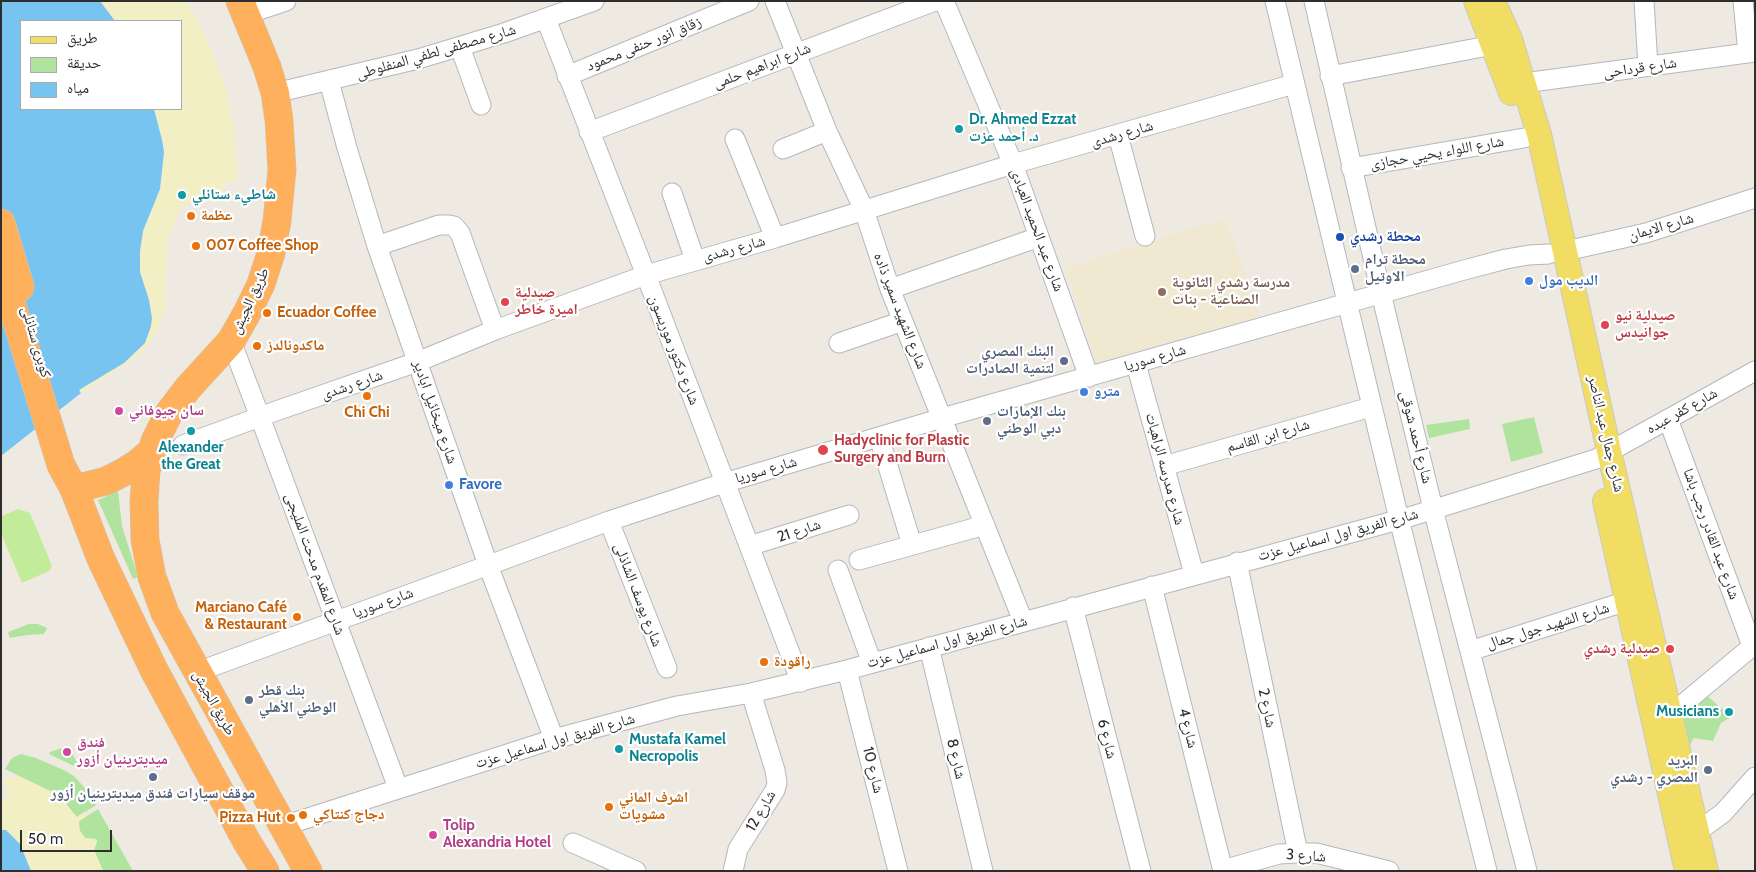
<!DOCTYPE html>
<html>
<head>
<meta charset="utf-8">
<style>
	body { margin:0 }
	#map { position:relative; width:1756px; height:872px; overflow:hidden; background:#efeae1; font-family:Cabin,"Noto Naskh Arabic",sans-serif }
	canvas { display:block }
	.frame { position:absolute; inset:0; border:2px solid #2e2e2e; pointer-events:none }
	.legend { position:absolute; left:20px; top:20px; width:162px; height:90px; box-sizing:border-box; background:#fff; border:1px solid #ababab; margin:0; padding:6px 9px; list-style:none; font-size:15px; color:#2e2e2e }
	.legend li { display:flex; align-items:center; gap:10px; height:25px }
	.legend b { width:25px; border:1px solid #ababab }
	.scale { position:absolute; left:20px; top:830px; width:92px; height:22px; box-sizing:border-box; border:2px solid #2e2e2e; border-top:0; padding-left:6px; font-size:15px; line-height:18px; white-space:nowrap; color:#2e2e2e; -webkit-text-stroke:4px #fff; paint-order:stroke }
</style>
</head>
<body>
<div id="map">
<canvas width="1756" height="872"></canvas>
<div class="frame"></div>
<ul class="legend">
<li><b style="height:6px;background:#f1dc64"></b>طريق</li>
<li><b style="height:14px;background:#b0e49e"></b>حديقة</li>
<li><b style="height:14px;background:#76c4ef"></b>مياه</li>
</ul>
<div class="scale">50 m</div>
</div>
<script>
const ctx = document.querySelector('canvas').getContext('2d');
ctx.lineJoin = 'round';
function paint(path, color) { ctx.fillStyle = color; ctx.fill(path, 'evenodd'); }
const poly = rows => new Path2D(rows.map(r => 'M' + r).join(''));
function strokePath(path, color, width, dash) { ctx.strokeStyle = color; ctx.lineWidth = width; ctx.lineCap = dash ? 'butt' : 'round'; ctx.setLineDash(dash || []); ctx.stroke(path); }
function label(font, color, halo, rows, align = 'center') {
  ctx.font = font + ' Cabin,"Noto Naskh Arabic",sans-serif'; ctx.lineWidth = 4.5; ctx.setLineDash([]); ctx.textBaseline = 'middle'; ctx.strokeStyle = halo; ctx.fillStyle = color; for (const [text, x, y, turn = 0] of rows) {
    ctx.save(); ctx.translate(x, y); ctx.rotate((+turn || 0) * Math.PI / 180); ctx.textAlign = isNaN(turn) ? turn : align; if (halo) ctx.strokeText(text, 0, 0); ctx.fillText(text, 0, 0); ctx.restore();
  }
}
paint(poly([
	[1225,218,1260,317,1096,363,1065,268]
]), '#f0e8d1');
paint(poly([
	[1534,417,1543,453,1511,462,1502,424],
	[1469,419,1470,429,1429,438,1426,425],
	[118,491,122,526,138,577,133,579,98,500],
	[29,624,38,624,47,628,44,634,27,635,10,638,8,632],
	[1702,691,1731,717,1721,723,1713,741,1694,738,1680,761,1671,722],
	[68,746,79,766,76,767,49,754,50,752],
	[21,754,36,758,66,771,75,777,85,788,96,805,77,817,69,810,60,790,50,791,5,769,12,758],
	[98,809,133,871,103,871,94,850,97,841,96,839,85,838,80,832,79,821]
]), '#b0e49e');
paint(poly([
	[100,1,187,1,211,48,226,89,234,126,238,183,225,182,223,191,209,191,204,200,194,199,181,207,168,237,164,313,156,333,143,352,134,359,81,393,79,390,132,357,145,343,149,335,151,326,151,309,142,282,139,262,143,231,160,189,164,152,162,140,154,109,181,109,181,21,115,21],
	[15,775,50,791,62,791,67,805,77,817,84,812,87,816,79,821,79,829,85,838,97,840,94,850,103,871,31,871,20,844,6,830,1,830,1,802,10,797,4,780,6,777,13,779]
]), '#f3efc5');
paint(poly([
	[18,509,30,513,52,566,49,571,22,583,1,533,2,516]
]), '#c2eb9a');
paint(poly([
	[1,1,100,1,115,21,21,21,21,109,154,109,162,140,164,152,160,189,143,231,140,251,140,272,149,300,152,318,151,326,145,343,124,363,79,390,81,393,1,456],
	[1,830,6,830,20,844,31,871,1,871]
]), '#76c4ef');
const minor = poly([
	[775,1,827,131,864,210,890,289,1023,621],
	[944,1,1013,164,1089,377],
	[1275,1,1399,519,1487,871],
	[1314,1,1381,293,1433,509,1527,871],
	[1644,1,1648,66],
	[1743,1,1748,53],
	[247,14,286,1],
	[546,19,646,275,801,682],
	[460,47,481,105],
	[567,76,749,1],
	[1330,76,1493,45],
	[329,81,347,148,377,246,488,565,554,739],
	[1524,83,1755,52],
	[275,93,418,59,504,33,594,1],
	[589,132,935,1],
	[1118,135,1145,236],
	[735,139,775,238],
	[783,149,827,131],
	[1351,168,1524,138],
	[672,193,695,260],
	[377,246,439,225,449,225,454,226,460,233,495,330],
	[1566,251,1646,233,1755,198],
	[890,289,1039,237],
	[231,341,260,417,398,788],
	[839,343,903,321],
	[1136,364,1194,574],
	[1668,419,1752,646,1755,648],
	[879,437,912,545],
	[183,445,276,411,417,362,495,330,646,275,775,238,1013,164,1294,84],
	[1164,466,1371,407],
	[609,521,667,668],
	[749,546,849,515],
	[859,560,985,525],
	[1237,562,1298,853],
	[838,570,872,663],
	[1152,586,1223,871],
	[1073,607,1141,871],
	[929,647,983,871],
	[1470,651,1627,601],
	[847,670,898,871],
	[197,672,609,521,724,483,942,418,1464,270,1506,259,1529,255,1549,254],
	[1670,715,1755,644],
	[283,826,554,739,677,706,751,693,847,670,1409,517,1596,459,1755,371],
	[1697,832,1723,813,1755,777],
	[573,843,636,871],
	[1223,870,1279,854,1298,853,1316,853,1389,871],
	[733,871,738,849,775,790,777,783,775,770,751,693]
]);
const major = poly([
	[1476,1,1511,93],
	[1493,1,1510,39,1539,134,1609,451,1706,871],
	[1605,501,1687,871]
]);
const highway = poly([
	[240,1,267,67,275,93,279,120,282,170,277,221,271,253,261,284,247,313,231,341,188,388,169,413,155,441,146,471,144,502,145,540,152,577,165,613,308,871],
	[1,223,20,287],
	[1,270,61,465,74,489,101,559,154,670,247,842,265,871],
	[74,489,106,481,122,473,138,463,152,451]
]);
strokePath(minor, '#b4b6c1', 21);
strokePath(major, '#c9c9c9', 26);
strokePath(highway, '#c9c9c9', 29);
strokePath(minor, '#fff', 19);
strokePath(major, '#f1dc64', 24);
strokePath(highway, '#feb05d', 28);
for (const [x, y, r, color] of [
	[959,129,5,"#0f9aa8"],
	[182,195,5,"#0f9aa8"],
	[191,216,5,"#e8710a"],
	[1340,237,5,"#1a4fb4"],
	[196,246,5,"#e8710a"],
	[1355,269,5,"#5c6f8a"],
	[1529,281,5,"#3f7fe0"],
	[1162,292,5,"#8d6e63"],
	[505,302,5,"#e0444e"],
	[267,313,5,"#e8710a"],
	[1605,325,5,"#e0444e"],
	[257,346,5,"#e8710a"],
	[1064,361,5,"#5c6f8a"],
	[1084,392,5,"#3f7fe0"],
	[367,396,5,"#e8710a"],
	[119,411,5,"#d1479c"],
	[987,421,5,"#5c6f8a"],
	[191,431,5,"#0f9aa8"],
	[823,450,6,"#e0444e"],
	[449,485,5,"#3f7fe0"],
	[297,617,5,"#e8710a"],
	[1670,649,5,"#e0444e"],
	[764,662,5,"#e8710a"],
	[249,700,5,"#5c6f8a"],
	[1729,712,5,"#0f9aa8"],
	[619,749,5,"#0f9aa8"],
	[67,752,5,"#d1479c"],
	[1708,770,5,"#5c6f8a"],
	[153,777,5,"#5c6f8a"],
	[609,807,5,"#e8710a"],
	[303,815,5,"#e8710a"],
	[291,818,5,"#e8710a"],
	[433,835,5,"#d1479c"]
]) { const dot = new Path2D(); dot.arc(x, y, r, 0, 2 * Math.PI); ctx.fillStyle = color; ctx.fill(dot); strokePath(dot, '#fff', 2); }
label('15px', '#2e2e2e', '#fff', [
	["زقاق انور حنفى محمود",644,44,-22],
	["شارع مصطفى لطفي المنفلوطى",436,52,-16],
	["شارع ابراهيم حلمى",762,66,-21],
	["شارع قرداحى",1640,68,-8],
	["شارع رشدى",1122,134,-16],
	["شارع اللواء يحيي حجازى",1437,153,-10],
	["شارع الايمان",1661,227,-16],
	["شارع عبد الحميد العبادى",1037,230,70],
	["شارع رشدى",734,249,-15],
	["طريق الجيش",250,301,-65],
	["شارع الشهيد سمير ذاده",900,311,69],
	["كوبرى ستانلى",36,342,74],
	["شارع دكتور موريسون",674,350,69],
	["شارع سوريا",1155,358,-16],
	["شارع رشدى",352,385,-19],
	["شارع كفر عبده",1682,411,-29],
	["شارع ميخائيل ابادير",435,412,71],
	["شارع جمال عبد الناصر",1606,434,77],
	["شارع ابن القاسم",1268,436,-16],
	["شارع أحمد شوقى",1416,437,76],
	["شارع مدرسه الراهبات",1165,469,75],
	["شارع سوريا",766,470,-16],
	["شارع 21",799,531,-18],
	["شارع عبد القادر رجب باشا",1711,534,70],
	["شارع الفريق اول اسماعيل عزت",1338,535,-15],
	["شارع المقدم مدحت المليجى",315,564,70],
	["شارع يوسف الشاذلى",638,595,69],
	["شارع سوريا",383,603,-20],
	["شارع الشهيد جول جمال",1548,626,-17],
	["شارع الفريق اول اسماعيل عزت",947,642,-15],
	["طريق الجيش",214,703,61],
	["شارع 2",1267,708,78],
	["شارع 4",1188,728,76],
	["شارع 6",1107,739,76],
	["شارع الفريق اول اسماعيل عزت",555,741,-16],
	["شارع 8",956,759,77],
	["شارع 10",873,770,76],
	["شارع 12",761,811,-60],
	["شارع 3",1306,856,4]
]);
label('bold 15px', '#0d838f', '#fff', [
	["Dr. Ahmed Ezzat",969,120],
	["د. أحمد عزت",969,137],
	["شاطيء ستانلي",192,195],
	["Alexander",191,448,"center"],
	["the Great",191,465,"center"],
	["Musicians",1719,712,"right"],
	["Mustafa Kamel",629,740],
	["Necropolis",629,757]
], 'left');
label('bold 15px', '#c56008', '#fff', [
	["عظمة",201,216],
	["007 Coffee Shop",206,246],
	["Ecuador Coffee",277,313],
	["ماكدونالدز",267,346],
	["Chi Chi",367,413,"center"],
	["Marciano Café",287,608,"right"],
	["& Restaurant",287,625,"right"],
	["راقودة",774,662],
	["اشرف الماني",619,798],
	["مشويات",619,815],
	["دجاج كنتاكي",313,815],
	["Pizza Hut",281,818,"right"]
], 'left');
label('bold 15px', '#164399', '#fff', [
	["محطة رشدي",1350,237]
], 'left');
label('bold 15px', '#4e5e75', '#fff', [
	["محطة ترام",1365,260],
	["الاوتيل",1365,277],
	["البنك المصري",1054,352,"right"],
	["لتنمية الصادرات",1054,369,"right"],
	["بنك الإمارات",997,412],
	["دبي الوطني",997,429],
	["بنك قطر",259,691],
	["الوطني الأهلي",259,708],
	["البريد",1698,761,"right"],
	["المصري - رشدي",1698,778,"right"],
	["موقف سيارات فندق ميديترينيان أزور",153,794,"center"]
], 'left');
label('bold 15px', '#366cbe', '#fff', [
	["الديب مول",1539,281],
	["مترو",1094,392],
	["Favore",459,485]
], 'left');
label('bold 15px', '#785e54', '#fff', [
	["مدرسة رشدي الثانوية",1172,283],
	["الصناعية - بنات",1172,300]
], 'left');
label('bold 15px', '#be3a42', '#fff', [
	["صيدلية",515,293],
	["اميرة خاطر",515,310],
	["صيدلية نيو",1615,316],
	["جوانيدس",1615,333],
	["Hadyclinic for Plastic",834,441],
	["Surgery and Burn",834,458],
	["صيدلية رشدي",1660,649,"right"]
], 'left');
label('bold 15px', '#b23c85', '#fff', [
	["سان جيوفاني",129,411],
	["فندق",77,743],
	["ميديترينيان أزور",77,760],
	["Tolip",443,826],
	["Alexandria Hotel",443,843]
], 'left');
</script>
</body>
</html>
